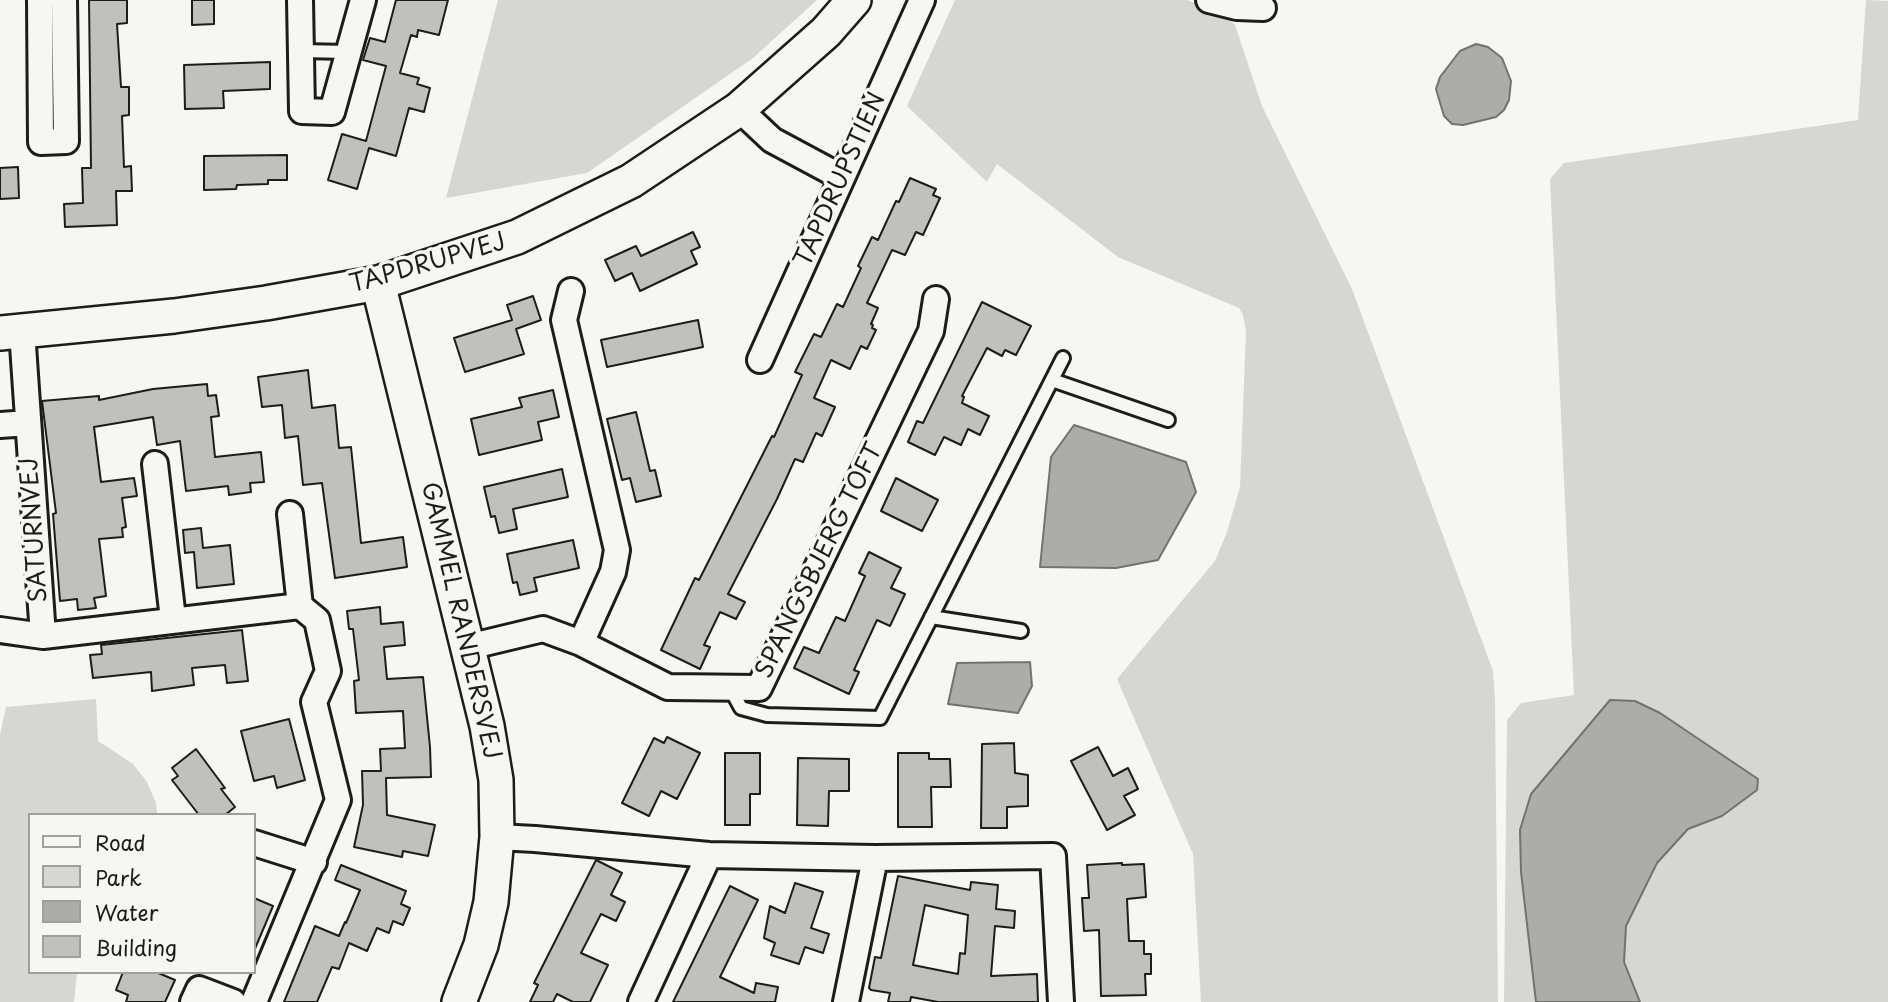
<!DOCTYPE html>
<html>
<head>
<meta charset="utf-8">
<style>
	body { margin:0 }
	#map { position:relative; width:1888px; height:1002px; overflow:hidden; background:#f6f6f2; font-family:"Playpen Sans",sans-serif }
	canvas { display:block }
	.legend { position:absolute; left:28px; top:813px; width:228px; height:161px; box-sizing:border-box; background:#f6f6f2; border:2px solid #9f9f9c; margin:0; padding:9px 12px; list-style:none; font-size:21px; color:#1c1c1c }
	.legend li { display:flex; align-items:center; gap:14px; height:35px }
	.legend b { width:35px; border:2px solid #9f9f9c }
</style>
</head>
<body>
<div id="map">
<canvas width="1888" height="1002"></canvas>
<ul class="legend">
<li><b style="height:9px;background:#f6f6f2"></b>Road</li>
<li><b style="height:19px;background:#d6d6d2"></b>Park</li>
<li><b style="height:19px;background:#acaca9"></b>Water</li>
<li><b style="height:19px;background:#c0c0bd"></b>Building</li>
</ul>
</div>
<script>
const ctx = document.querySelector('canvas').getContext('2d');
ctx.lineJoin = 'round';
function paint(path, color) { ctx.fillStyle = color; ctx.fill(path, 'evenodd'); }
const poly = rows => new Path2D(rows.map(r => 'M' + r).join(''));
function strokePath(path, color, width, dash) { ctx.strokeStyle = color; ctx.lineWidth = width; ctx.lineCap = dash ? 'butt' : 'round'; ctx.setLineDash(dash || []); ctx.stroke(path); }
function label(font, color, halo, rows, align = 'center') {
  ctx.font = font + ' "Playpen Sans",sans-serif'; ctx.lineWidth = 7; ctx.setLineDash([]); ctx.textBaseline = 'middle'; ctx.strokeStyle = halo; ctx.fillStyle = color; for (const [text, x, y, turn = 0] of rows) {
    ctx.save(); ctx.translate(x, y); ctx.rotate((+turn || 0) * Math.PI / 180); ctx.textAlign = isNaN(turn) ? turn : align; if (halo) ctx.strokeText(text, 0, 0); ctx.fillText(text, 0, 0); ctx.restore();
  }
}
paint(poly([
	[498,0,817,0,753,58,587,173,446,198],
	[955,0,1187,0,1223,13,1235,25,1262,106,1352,289,1493,671,1495,701,1498,1002,1201,1002,1193,854,1117,679,1215,561,1227,532,1240,487,1246,331,1243,315,1239,308,1118,257,997,164,987,182,907,106],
	[1866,0,1888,1,1888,1002,1504,1002,1507,720,1521,703,1574,695,1550,179,1564,163,1858,120],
	[96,699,98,741,133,764,147,782,156,803,157,815,30,815,30,972,77,972,74,1002,0,1002,0,735,6,707]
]), '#d6d6d2');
const water = poly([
	[1476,44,1488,47,1502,58,1511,81,1509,100,1504,110,1496,117,1463,125,1452,124,1444,116,1436,89,1440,77,1460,51,1476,44],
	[1074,425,1186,462,1196,492,1158,560,1116,568,1040,567,1051,457,1074,425],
	[1030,662,1032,686,1018,713,948,704,957,663,1030,662],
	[1610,700,1635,701,1660,713,1758,779,1757,790,1722,816,1688,829,1657,863,1626,926,1624,962,1640,1002,1536,1002,1521,872,1520,830,1531,794,1610,700]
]);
paint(water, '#acaca9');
strokePath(water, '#727271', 2);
const building = poly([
	[89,0,127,0,127,23,117,24,121,87,129,87,129,115,122,116,124,167,131,166,132,191,116,191,117,225,65,227,64,204,83,203,82,168,91,168,89,0],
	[192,0,214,0,214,24,192,25,192,0],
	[396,0,448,0,439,35,418,30,417,37,411,35,400,73,419,78,417,84,430,88,424,112,409,108,396,156,369,148,357,189,328,180,342,134,366,141,386,66,363,60,370,38,385,42,396,0],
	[270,62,270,89,223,91,224,108,185,109,184,65,270,62],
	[287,155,287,180,268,180,268,184,237,185,236,189,204,190,204,156,287,155],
	[18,167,19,198,0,199,0,168,18,167],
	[910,178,936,189,933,195,940,198,923,235,916,232,905,255,892,250,867,303,878,308,871,324,873,325,872,328,876,330,867,349,861,346,850,369,831,360,814,398,835,407,822,436,816,433,803,462,795,459,777,499,728,594,745,602,736,619,720,612,704,645,710,647,700,669,661,650,695,578,699,580,772,436,774,437,802,375,795,372,814,334,821,337,837,304,843,307,861,268,858,266,872,237,878,240,896,201,899,202,910,178],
	[693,232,700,247,691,251,697,264,640,291,632,273,615,281,605,260,636,246,641,256,693,232],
	[533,296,541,320,516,329,524,354,465,372,454,338,512,320,507,305,533,296],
	[982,302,1031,326,1016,355,1005,350,1002,356,987,348,962,396,964,397,962,403,989,416,980,435,968,429,961,445,944,437,935,455,908,442,917,421,923,423,982,302],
	[698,320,703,347,607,367,601,340,698,320],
	[308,370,312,408,335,405,339,448,351,447,361,543,403,537,407,567,335,578,322,483,303,485,298,436,285,438,282,405,262,407,258,377,308,370],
	[207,384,208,396,216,395,219,416,211,417,215,457,261,452,264,482,250,483,251,492,229,495,228,486,186,491,180,441,157,445,153,417,94,427,101,482,134,478,137,496,122,498,126,527,122,528,123,537,99,539,106,596,94,598,96,608,78,610,77,599,60,601,53,514,56,513,42,401,99,396,99,400,153,389,207,384],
	[553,390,559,417,538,422,542,440,479,455,471,419,522,407,519,398,553,390],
	[636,412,650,471,655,470,661,496,636,502,630,478,622,480,607,419,636,412],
	[562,469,568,497,513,509,517,529,499,533,495,516,491,517,484,487,562,469],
	[896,478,938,500,922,531,881,511,896,478],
	[201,528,203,548,230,545,234,584,197,588,194,552,185,553,183,530,201,528],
	[573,540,579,568,534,578,537,591,520,595,517,582,513,583,507,554,573,540],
	[869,552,901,568,891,588,905,594,890,626,877,620,854,670,859,672,849,694,794,668,804,647,819,653,836,617,845,621,865,576,859,573,869,552],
	[380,607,381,624,403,622,405,645,384,647,387,679,423,677,430,747,431,777,386,778,387,815,435,825,428,856,403,851,402,857,354,847,363,805,362,771,381,771,380,749,405,748,403,711,356,713,354,681,359,680,353,629,349,629,347,611,380,607],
	[242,630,248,681,227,683,225,665,192,668,194,685,152,691,151,672,93,678,90,655,102,654,101,645,242,630],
	[289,719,305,780,277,788,274,776,254,781,241,731,289,719],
	[667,737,700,753,677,799,661,791,649,816,622,803,654,738,664,743,667,737],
	[1014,743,1015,773,1028,775,1028,806,1007,807,1007,828,981,828,982,744,1014,743],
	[1098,747,1113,776,1128,768,1138,789,1124,796,1135,815,1107,830,1071,761,1098,747],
	[196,749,225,788,221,789,235,807,225,815,199,815,172,780,178,776,172,768,196,749],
	[725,753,760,753,760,794,750,794,750,825,725,825,725,753],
	[898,753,929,753,929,759,950,759,951,787,931,787,932,827,898,827,898,753],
	[798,758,849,759,849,791,829,791,828,826,797,825,798,758],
	[596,860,622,873,611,895,625,902,616,921,601,914,581,953,608,965,590,1002,573,1002,557,994,553,1002,530,1002,538,985,534,983,596,860],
	[1122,863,1122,865,1144,864,1146,897,1127,899,1129,941,1144,941,1144,954,1151,954,1151,974,1145,974,1146,995,1101,996,1099,930,1084,931,1082,898,1089,898,1087,865,1122,863],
	[341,865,406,891,401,904,410,908,403,925,393,921,389,933,377,928,367,951,349,943,339,969,332,967,317,1002,284,1002,315,926,339,936,345,922,346,923,360,890,335,880,341,865],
	[898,876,970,890,971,882,998,885,996,909,1015,911,1014,928,995,926,991,976,1037,974,1038,1002,938,1002,911,997,910,1002,888,1002,890,993,871,990,869,988,875,957,881,958,898,876],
	[925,905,968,915,965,954,960,953,958,974,913,965,925,905],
	[795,883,823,892,811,928,829,934,823,953,805,947,799,964,771,955,775,943,764,938,770,906,785,913,795,883],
	[730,886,758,900,720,977,754,993,756,983,778,987,775,1002,673,1002,730,886],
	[254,898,273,906,254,951,254,898],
	[123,972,156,972,175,980,165,1002,126,1002,128,995,116,990,123,972]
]);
paint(building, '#c0c0bd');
strokePath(building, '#1c1c1c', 2);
const lane = poly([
	[301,51,348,52],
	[1052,380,1168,420],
	[931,617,1021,631],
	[730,688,741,708,767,715,880,718,1063,358]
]);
const street = poly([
	[40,0,41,142,66,141,64,0],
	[300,0,302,111,332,112,363,0],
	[1209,0,1237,7,1263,8],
	[739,109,772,140,841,177],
	[22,331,43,636],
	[760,360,922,0],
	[0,425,28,423],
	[155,464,173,619],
	[0,630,43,636,300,606],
	[581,643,668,687,759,688,931,331,936,299],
	[468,647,543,629,581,643,613,572,617,550,564,320,571,291],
	[497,837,535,839,709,855,875,858,1053,856,1061,1002],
	[254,843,314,862],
	[193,1002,199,989,233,1002],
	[254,1002,338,800,314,702,328,671,317,620,300,606,290,514],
	[641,1002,709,855],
	[846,1002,875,858]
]);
const secondary = poly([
	[378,283,487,726,496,780,497,837,491,902,481,945,459,1002],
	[0,333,174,316,266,303,378,283,517,237,631,181,739,109,826,32,854,0]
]);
strokePath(lane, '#1c1c1c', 18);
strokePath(street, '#1c1c1c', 30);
strokePath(secondary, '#1c1c1c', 38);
strokePath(lane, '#f6f6f2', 12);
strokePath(street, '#f6f6f2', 24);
strokePath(secondary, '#f6f6f2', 33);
label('24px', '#1c1c1c', '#f6f6f2', [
	["TAPDRUPSTIEN",841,180,-66],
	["TAPDRUPVEJ",428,264,-16],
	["SATURNVEJ",35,530,-94],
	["SPANGSBJERG TOFT",820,561,-64],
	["GAMMEL RANDERSVEJ",460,621,77]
]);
</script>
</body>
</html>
